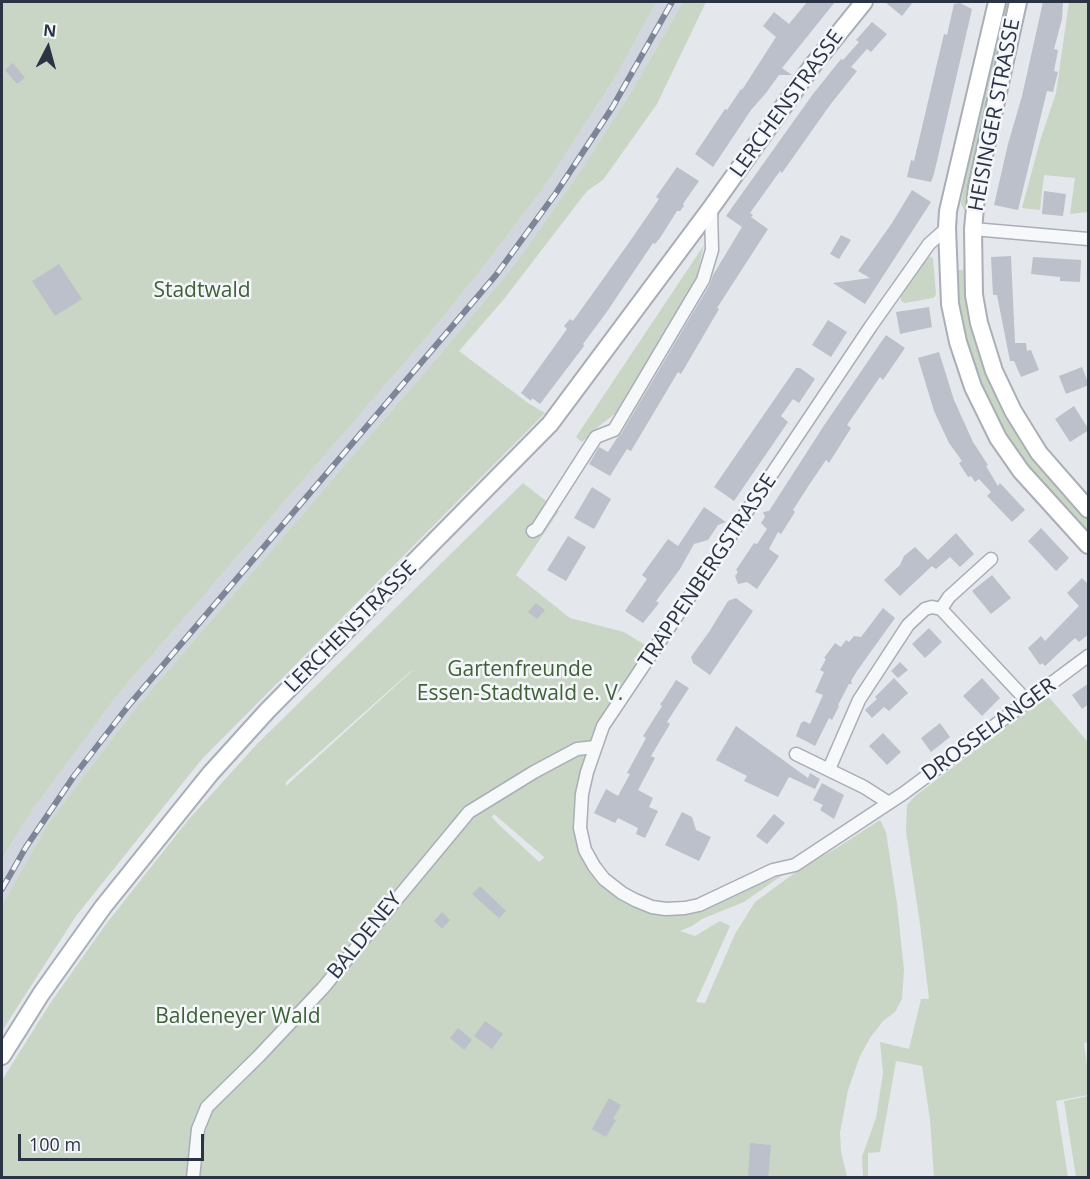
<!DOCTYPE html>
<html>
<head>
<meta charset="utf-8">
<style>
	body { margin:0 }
	#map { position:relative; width:1090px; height:1179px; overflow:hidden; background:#e4e7ec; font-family:"Open Sans",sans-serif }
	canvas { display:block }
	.frame { position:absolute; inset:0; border:3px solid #2b3445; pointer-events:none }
	.north { position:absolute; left:18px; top:18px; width:60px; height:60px; -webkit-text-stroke:4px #f4f6f9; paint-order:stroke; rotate:6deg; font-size:16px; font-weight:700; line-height:24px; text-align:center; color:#2b3445 }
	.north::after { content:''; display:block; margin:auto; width:21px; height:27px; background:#2b3445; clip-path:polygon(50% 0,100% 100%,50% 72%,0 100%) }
	.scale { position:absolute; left:18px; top:1134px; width:186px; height:27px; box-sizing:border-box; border:3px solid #2b3445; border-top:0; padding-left:8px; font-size:18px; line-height:21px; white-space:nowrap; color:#2b3445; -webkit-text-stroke:4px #f4f6f9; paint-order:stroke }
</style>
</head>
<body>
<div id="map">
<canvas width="1090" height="1179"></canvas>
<div class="frame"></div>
<div class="north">N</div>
<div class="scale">100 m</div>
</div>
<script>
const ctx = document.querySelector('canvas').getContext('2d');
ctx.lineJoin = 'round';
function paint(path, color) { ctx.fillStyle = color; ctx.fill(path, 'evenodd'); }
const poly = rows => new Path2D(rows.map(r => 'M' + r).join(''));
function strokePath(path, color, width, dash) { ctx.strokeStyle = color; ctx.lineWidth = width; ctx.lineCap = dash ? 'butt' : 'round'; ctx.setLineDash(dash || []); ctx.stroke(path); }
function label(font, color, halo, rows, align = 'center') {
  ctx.font = font + ' "Open Sans",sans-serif'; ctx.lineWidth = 5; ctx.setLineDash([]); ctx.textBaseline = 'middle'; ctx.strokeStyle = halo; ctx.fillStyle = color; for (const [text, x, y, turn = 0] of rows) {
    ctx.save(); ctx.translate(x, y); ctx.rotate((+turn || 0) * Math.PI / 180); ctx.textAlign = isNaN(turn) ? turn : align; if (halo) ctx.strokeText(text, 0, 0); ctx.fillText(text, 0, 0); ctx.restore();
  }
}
paint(poly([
	[656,2,683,2,633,89,583,167,518,260,448,345,134,710,49,822,2,905,2,858,31,812,115,698,430,333,484,266,547,183,619,71]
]), '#d2d6de');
paint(poly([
	[2,2,529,2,552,3,554,2,656,2,619,71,547,183,484,266,430,333,115,698,31,812,2,858],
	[683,2,706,2,657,104,603,180,587,191,504,299,459,351,528,403,545,413,202,759,76,916,2,1031,2,905,49,822,134,710,448,345,518,260,583,167,633,89],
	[1002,2,1015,2,967,207,964,210,961,204,962,197],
	[1069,2,1088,2,1088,212,1070,214,1075,178,1044,175,1040,210,1022,208,1040,141,1056,93],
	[704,245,696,279,616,413,599,426,582,442,576,437],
	[927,256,933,258,936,295,933,298,905,303,901,301,901,296],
	[964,261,967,261,983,353,1088,517,1088,538,1051,498,1003,434,966,352,952,270,963,270],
	[523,483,559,511,516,575,570,618,624,632,650,648,601,720,590,740,568,748,578,751,591,750,581,843,619,894,688,911,723,900,784,874,744,902,702,919,692,926,680,931,695,936,720,921,730,926,696,1002,705,1003,735,934,755,902,800,869,835,849,880,820,886,832,897,904,904,970,902,999,895,1012,883,1021,870,1038,860,1056,848,1090,840,1133,841,1151,847,1177,2,1177,2,1080,51,1002,106,924,189,819,258,743],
	[411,671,412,671,286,786,286,782],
	[494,814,544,857,544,858,539,862,497,823,492,817],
	[1047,695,1088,742,1088,1042,1084,1043,1088,1072,1088,1095,1056,1101,1068,1177,934,1177,930,1120,922,1066,896,1061,880,1152,868,1153,868,1177,863,1177,862,1157,876,1118,883,1073,880,1042,909,1049,921,999,929,999,920,924,906,831,907,805,914,797],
	[1088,1096,1088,1177,1076,1177,1064,1101]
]), '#c9d6c5');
paint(poly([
	[807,2,835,2,782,68,792,75,779,75,766,93,751,110,713,167,695,154,725,109,727,110,741,89,742,90,776,37,763,26,774,12,789,24],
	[885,2,913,2,902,16],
	[1043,2,1063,2,1062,19,1054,49,1058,50,1054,71,1058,72,1053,92,1047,91,1018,210,994,205,1008,144,1022,96],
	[960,3,972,9,934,174,931,182,907,177,911,160,914,161,944,34,947,35,954,4],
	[872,22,887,34,871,52,867,49,851,67,857,71,830,105,782,173,780,171,750,213,753,215,751,217,768,229,717,308,719,309,681,374,678,372,631,451,627,449,610,476,589,464,599,447,608,452,617,438,621,434,710,284,713,275,742,227,726,216,813,94,841,59,843,60,859,42,856,40],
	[13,63,25,78,17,84,5,70],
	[677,167,699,181,683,204,684,206,680,211,677,211,660,238,655,244,653,243,606,313,583,344,584,346,540,404,532,398,531,401,521,393,567,329,564,326,570,319,573,321,628,244,659,199,656,197],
	[912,190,931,202,865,304,833,283,870,278,858,271,892,223],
	[1044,191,1066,194,1063,216,1042,214],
	[841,235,851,240,839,259,830,254],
	[1011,256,1015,343,1026,343,1027,351,1031,350,1039,370,1021,377,1014,361,1010,361,997,295,993,295,991,257],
	[1033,257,1081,260,1080,282,1060,281,1060,277,1031,274],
	[59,264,82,299,55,316,32,281],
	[929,307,932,327,900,334,896,312],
	[828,320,847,332,831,357,812,345],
	[886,335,905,348,883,380,880,377,847,425,851,428,829,463,826,460,809,485,793,510,795,512,781,534,778,532,769,549,779,556,757,589,747,582,738,584,735,576,738,572,736,570,754,543,757,544,767,529,761,523,765,517,763,512,769,511,825,424],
	[939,352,954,400,973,442,988,465,986,466,998,486,1000,483,1025,510,1012,522,987,496,991,492,979,479,975,482,971,476,968,477,959,463,962,461,949,443,934,411,918,358],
	[1082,367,1089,385,1066,394,1059,376],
	[796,368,800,368,815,379,799,403,793,399,781,416,788,422,734,501,714,487],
	[1074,406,1089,430,1070,442,1055,419],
	[592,487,611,499,594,529,574,518],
	[704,507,726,522,718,525,708,540,694,544,680,569,656,601,659,603,643,623,625,611,647,579,642,575,668,539,678,546],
	[1041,528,1069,558,1056,571,1028,541],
	[956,533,974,554,960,567,950,557,936,569,932,566,900,596,884,580,900,565,904,556,915,547,928,560],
	[568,536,586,547,566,581,547,570],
	[992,575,1011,598,991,614,972,591],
	[1082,578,1089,585,1089,634,1079,642,1075,638,1045,666,1042,663,1040,665,1028,648,1041,636,1045,641,1079,606,1067,593],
	[736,598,753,611,710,675,693,663,691,657,709,632,728,601],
	[536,603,545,610,537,619,528,612],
	[883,608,895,618,857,671,851,681,852,684,849,684,838,705,839,706,832,720,829,718,815,746,796,736,801,723,804,721,810,724,823,695,815,692,824,672,820,670,826,659,824,658,835,643,841,647,846,640,849,642,854,636,861,637],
	[929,628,942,642,925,658,912,644],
	[900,662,908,670,898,678,891,671],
	[894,678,908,693,889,711,884,707,872,718,865,710,877,699,875,697],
	[982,678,1000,698,982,716,963,696],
	[676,680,689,688,667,722,670,724,651,756,655,758,638,790,653,798,649,807,658,811,645,838,636,834,638,828,618,818,615,823,594,813,606,789,618,796,630,774,627,773,646,738,643,736,662,706,660,704,662,702],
	[1089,683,1089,704,1082,709,1072,695],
	[940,723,950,737,931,752,921,738],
	[736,726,808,778,810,773,820,779,815,789,789,777,778,797,744,781,747,776,716,760],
	[883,733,901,752,887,765,869,746],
	[822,783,844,795,834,819,820,810,823,805,813,800],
	[682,812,692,817,696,830,711,837,699,861,665,845],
	[774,814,785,823,767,844,756,836],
	[480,886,506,911,499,918,472,894],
	[442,912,450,920,442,929,434,921],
	[485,1021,503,1034,492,1049,474,1036],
	[458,1028,472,1040,464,1050,450,1038],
	[609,1098,621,1105,613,1119,616,1120,606,1137,592,1129],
	[750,1143,771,1145,768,1178,748,1178]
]), '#bbc0ca');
const minor = poly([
	[947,228,929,244,871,326,603,726,587,772,582,794,580,828,585,850,594,866,604,879,622,893,635,900,652,907,666,909,685,908,699,905,773,870,795,865,904,793,1088,656],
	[973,229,1088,239],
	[533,531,537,529,596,437,614,430,703,280,712,250,711,208],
	[941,609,949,597,991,559],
	[796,754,864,787,889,803],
	[829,769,859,700,908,625,925,609,932,607,941,609,1027,701],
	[193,1178,198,1129,207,1107,259,1056,323,988,469,812,534,772,577,749,595,747]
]);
const secondary = poly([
	[997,2,948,211,947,228,950,304,958,342,973,387,998,438,1021,471,1088,545],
	[1018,2,977,187,973,229,974,295,979,323,994,371,1013,411,1039,453,1088,509],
	[2,1056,41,994,103,907,210,774,267,711,550,424,711,208,813,65,864,2]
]);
strokePath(minor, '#a9aeb7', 15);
strokePath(secondary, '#a9aeb7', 20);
strokePath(minor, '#f7f8fa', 12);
strokePath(secondary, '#fff', 16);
const rail = poly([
	[2,889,26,847,74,776,129,705,496,275,556,193,612,108,672,2]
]);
strokePath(rail, '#7d8696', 6);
strokePath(rail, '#f4f6f9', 4, [11]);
label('21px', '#2b3445', '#f4f6f9', [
	["LERCHENSTRASSE",787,104,-54],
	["HEISINGER STRASSE",995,115,-79],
	["TRAPPENBERGSTRASSE",708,571,-56],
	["LERCHENSTRASSE",351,627,-45],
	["DROSSELANGER",989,730,-36],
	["BALDENEY",365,936,-51]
]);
label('21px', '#3f6138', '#f4f6f9', [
	["Stadtwald",202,291],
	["Gartenfreunde",520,670],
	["Essen-Stadtwald e. V.",520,694],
	["Baldeneyer Wald",238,1017]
]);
</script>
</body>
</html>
